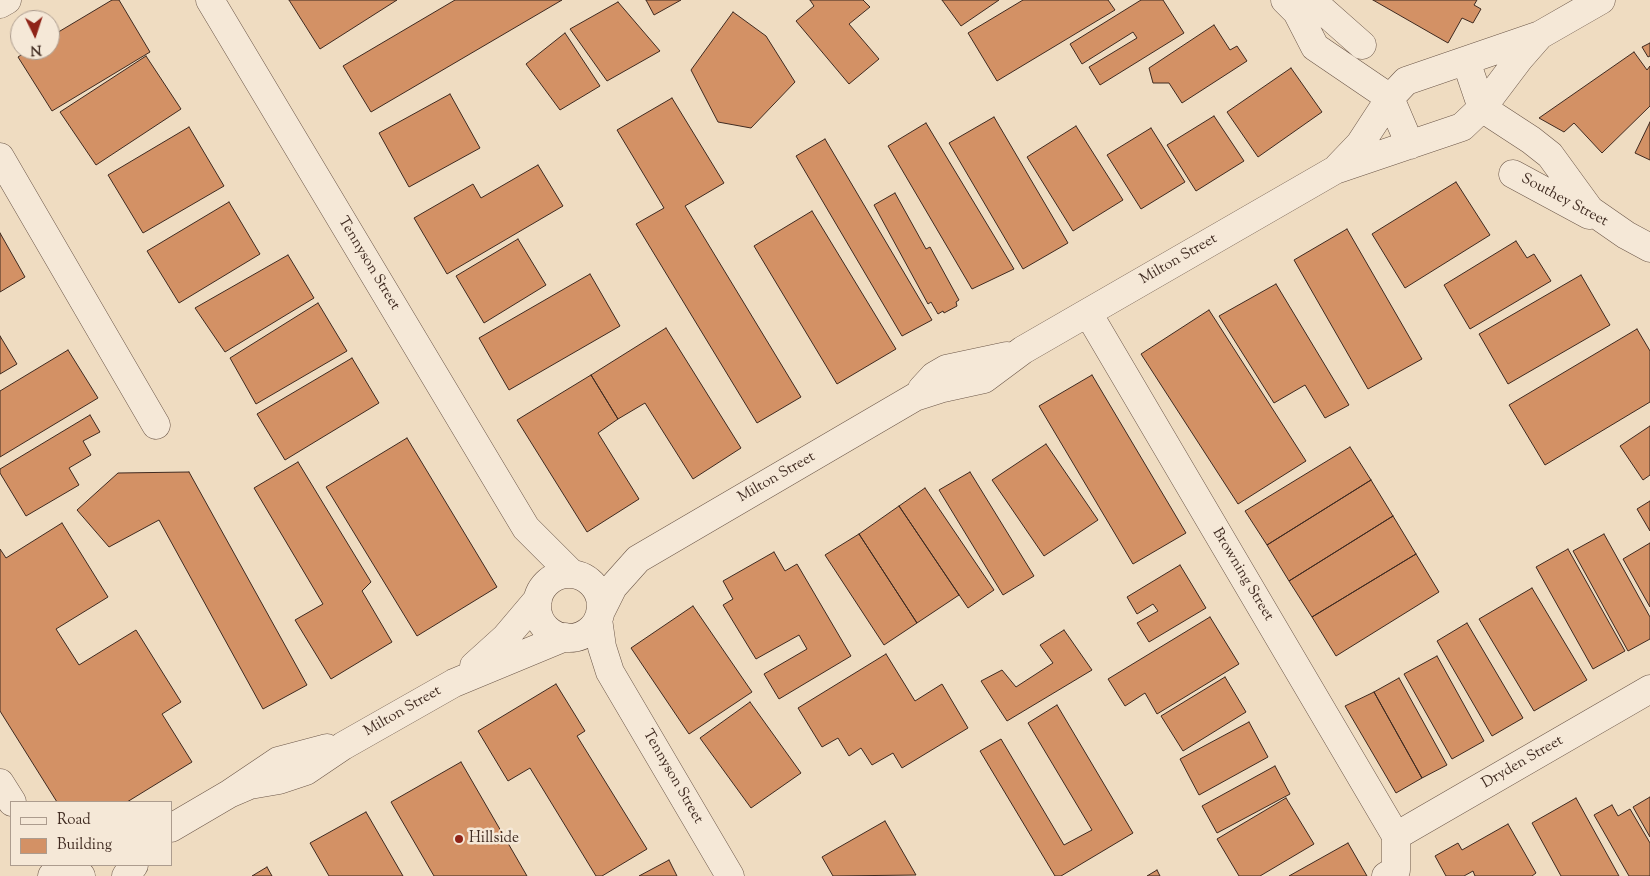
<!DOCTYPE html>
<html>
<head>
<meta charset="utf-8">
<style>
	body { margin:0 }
	#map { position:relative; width:1650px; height:876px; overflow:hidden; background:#efdcc1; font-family:"Sorts Mill Goudy",serif }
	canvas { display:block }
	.legend { position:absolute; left:10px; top:801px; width:162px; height:65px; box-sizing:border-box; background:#f5e8d7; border:1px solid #ac9c8e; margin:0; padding:6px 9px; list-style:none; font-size:15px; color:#3f2a20 }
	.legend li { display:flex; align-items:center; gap:10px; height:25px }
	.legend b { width:25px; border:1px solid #ac9c8e }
	.north { position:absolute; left:10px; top:10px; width:50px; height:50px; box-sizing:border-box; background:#f5e8d7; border:1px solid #ac9c8e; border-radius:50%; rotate:176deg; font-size:14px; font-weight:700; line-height:20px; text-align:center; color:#3f2a20 }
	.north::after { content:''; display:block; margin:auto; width:18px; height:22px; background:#8f2418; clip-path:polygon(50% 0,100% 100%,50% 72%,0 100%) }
</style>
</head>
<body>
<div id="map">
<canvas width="1650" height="876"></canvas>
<ul class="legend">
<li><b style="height:6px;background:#f5e8d7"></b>Road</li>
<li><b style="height:14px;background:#d39165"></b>Building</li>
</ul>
<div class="north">N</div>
</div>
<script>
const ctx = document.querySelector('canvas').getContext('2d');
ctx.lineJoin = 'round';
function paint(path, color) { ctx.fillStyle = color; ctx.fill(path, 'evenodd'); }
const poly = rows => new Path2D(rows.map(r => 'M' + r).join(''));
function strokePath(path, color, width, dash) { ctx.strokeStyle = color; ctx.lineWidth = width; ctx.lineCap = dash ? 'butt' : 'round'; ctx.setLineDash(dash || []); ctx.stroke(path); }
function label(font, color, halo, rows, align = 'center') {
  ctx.font = font + ' "Sorts Mill Goudy",serif'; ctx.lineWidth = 5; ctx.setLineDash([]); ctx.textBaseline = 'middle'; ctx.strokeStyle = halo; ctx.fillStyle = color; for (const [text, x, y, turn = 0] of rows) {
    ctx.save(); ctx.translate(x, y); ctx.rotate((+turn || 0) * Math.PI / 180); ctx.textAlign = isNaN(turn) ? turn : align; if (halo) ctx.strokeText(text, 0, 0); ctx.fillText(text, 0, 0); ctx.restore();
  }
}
const building = poly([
	[112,0,119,0,150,52,52,111,18,57,29,50,50,50,50,37,112,0],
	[289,0,397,0,320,49,289,0],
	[455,0,562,0,371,112,343,66,455,0],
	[646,0,681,0,654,15,646,0],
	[810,0,863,0,870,7,849,24,879,59,849,84,796,21,814,6,810,0],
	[942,0,999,0,961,26,942,0],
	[1023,0,1108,0,1115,10,997,81,968,33,1023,0],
	[1141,0,1163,0,1184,33,1100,85,1089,67,1137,38,1133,32,1082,64,1070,44,1141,0],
	[1373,0,1477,0,1474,5,1481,9,1473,23,1462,18,1448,43,1373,0],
	[618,2,660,51,607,81,570,29,618,2],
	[733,12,766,36,795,82,751,128,718,122,691,70,733,12],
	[1214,25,1230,50,1237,46,1247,61,1182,103,1169,83,1153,83,1149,68,1214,25],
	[565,33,600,86,560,110,526,64,565,33],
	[1650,43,1650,56,1648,57,1642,47,1650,43],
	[1634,52,1647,70,1650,66,1650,106,1602,153,1574,123,1564,132,1539,118,1634,52],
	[146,56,181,109,96,165,60,112,146,56],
	[1291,68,1322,112,1258,157,1227,112,1291,68],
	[450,94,480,148,409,187,379,133,450,94],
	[672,98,724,183,685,206,801,397,757,423,636,224,664,208,617,130,672,98],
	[1214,116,1244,161,1196,191,1167,145,1214,116],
	[994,117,1068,243,1023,269,949,143,994,117],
	[1650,122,1650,160,1635,153,1650,122],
	[926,123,1014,269,972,289,888,146,926,123],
	[1076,126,1123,200,1073,231,1027,157,1076,126],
	[189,127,224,186,143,233,108,175,189,127],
	[1151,128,1185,182,1141,209,1107,155,1151,128],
	[825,139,932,320,902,336,796,156,825,139],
	[538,165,563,206,447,274,414,218,473,184,481,198,538,165],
	[1456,182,1490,235,1405,288,1372,234,1456,182],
	[895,193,926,249,930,247,959,300,956,302,957,306,944,313,943,311,938,314,931,302,928,304,874,205,895,193],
	[229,202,260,254,179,303,147,251,229,202],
	[812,211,896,349,837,384,754,246,812,211],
	[1347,229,1422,359,1368,389,1294,260,1347,229],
	[0,233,25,277,0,292,0,233],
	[518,239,546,285,484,323,456,276,518,239],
	[1516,241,1527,258,1534,254,1551,281,1470,329,1444,285,1516,241],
	[288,255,314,298,225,352,195,308,288,255],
	[590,274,620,326,509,390,479,338,590,274],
	[1581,275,1610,325,1508,384,1479,334,1581,275],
	[1276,284,1349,405,1325,418,1305,385,1274,403,1219,316,1276,284],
	[318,303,347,351,256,404,230,358,318,303],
	[1209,310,1306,461,1238,504,1141,354,1209,310],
	[666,328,741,448,693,479,645,403,618,419,591,375,666,328],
	[1637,329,1650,351,1650,402,1545,465,1509,405,1637,329],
	[0,336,17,364,0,374,0,336],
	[68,350,98,398,0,457,0,391,68,350],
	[352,358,379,403,285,460,257,414,352,358],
	[591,375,618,419,598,433,639,499,587,532,517,420,591,375],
	[1092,375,1186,533,1133,564,1039,406,1092,375],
	[90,415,100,432,83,441,91,455,69,468,79,485,26,516,0,473,0,469,90,415],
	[1650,426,1650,475,1643,480,1620,446,1650,426],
	[407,438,497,587,417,636,326,487,407,438],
	[1046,444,1098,520,1044,556,992,480,1046,444],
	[1350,447,1371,480,1267,545,1245,511,1350,447],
	[298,462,371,582,362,591,392,642,331,679,295,620,323,604,254,488,298,462],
	[189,472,307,685,263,709,159,520,109,547,77,510,118,473,189,472],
	[970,472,1034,576,1003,595,939,490,970,472],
	[1371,480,1393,516,1289,581,1267,545,1371,480],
	[925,488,994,590,968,608,899,506,925,488],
	[1650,501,1650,531,1637,509,1650,501],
	[899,506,959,595,917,623,859,534,899,506],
	[1393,516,1416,554,1312,617,1289,581,1393,516],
	[62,523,108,597,56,629,79,665,136,630,181,702,162,714,192,762,127,802,57,802,0,711,0,549,6,558,62,523],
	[859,534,917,623,884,645,825,555,859,534],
	[1604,534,1650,617,1650,639,1628,651,1573,551,1604,534],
	[1650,543,1650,607,1623,559,1650,543],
	[1568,549,1625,651,1593,669,1536,567,1568,549],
	[774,552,785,571,797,564,851,656,779,699,764,674,807,649,799,635,756,659,723,605,733,599,723,581,774,552],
	[1416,554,1439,592,1336,656,1312,617,1416,554],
	[1180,565,1206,608,1149,642,1137,623,1158,611,1153,604,1137,614,1127,597,1180,565],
	[1532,588,1587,680,1534,711,1479,619,1532,588],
	[693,606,752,692,689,734,631,648,693,606],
	[1210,617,1239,664,1157,714,1145,693,1125,706,1108,679,1210,617],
	[1467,623,1523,718,1492,736,1437,641,1467,623],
	[1064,630,1092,670,1007,721,981,681,1002,670,1016,687,1053,663,1040,645,1064,630],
	[886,654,915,701,942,684,968,728,902,768,893,753,872,765,861,748,849,756,838,738,822,747,798,708,886,654],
	[1437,656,1484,741,1452,759,1404,674,1437,656],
	[1225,677,1246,712,1183,751,1161,716,1225,677],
	[1399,678,1447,765,1422,778,1374,692,1399,678],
	[556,684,585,731,577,736,647,849,602,876,596,876,530,768,508,781,478,731,556,684],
	[1374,692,1422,778,1396,793,1345,706,1374,692],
	[750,702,801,773,751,808,700,738,750,702],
	[1057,705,1133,833,1061,876,1055,876,980,751,1001,739,1064,845,1092,830,1028,723,1057,705],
	[1249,722,1268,757,1199,795,1180,759,1249,722],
	[461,762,527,876,434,876,391,802,461,762],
	[1275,766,1290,794,1217,833,1202,806,1275,766],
	[1650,797,1650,837,1633,807,1650,797],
	[1286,798,1314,844,1260,876,1239,876,1217,839,1286,798],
	[1576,798,1619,876,1561,876,1532,823,1576,798],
	[1612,805,1618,816,1630,809,1650,843,1650,876,1629,876,1594,815,1612,805],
	[366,812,403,876,329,876,310,843,366,812],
	[885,821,916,875,833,876,822,857,885,821],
	[1508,824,1536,873,1532,876,1475,876,1473,871,1464,876,1446,876,1435,856,1458,843,1462,850,1508,824],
	[1348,843,1367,876,1289,876,1348,843],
	[669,860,677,876,639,876,669,860],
	[267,867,272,876,252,876,267,867],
	[1157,870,1160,876,1147,876,1157,870]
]);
paint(building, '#d39165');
strokePath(building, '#3f2a20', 1);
const minor = poly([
	[210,0,526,528,572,574],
	[1285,0,1297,12,1315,47,1390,98],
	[1311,0,1362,45],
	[0,4,7,0],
	[1466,61,1482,108],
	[1390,98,1410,145],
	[1482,108,1531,140,1550,155,1590,210,1626,235,1650,248],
	[0,157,156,425],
	[1338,167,1360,144,1390,98,1406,81,1540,35,1601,0],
	[1513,174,1589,215],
	[1088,313,1396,836],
	[922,389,934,376,946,369,1007,356],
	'537 606a32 32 0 1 1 64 0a32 32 0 1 1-64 0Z',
	[600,613,613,587,638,559,915,397,943,388,984,379,1023,350,1335,170,1462,127,1482,108,1519,59,1540,35],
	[598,619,602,647,610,672,730,876],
	[474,666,505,638,538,599],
	[0,783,12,802],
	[229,794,250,785,279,780,306,771,343,746,454,683,565,637],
	[171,828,229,794,278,761,327,748],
	[1396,836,1650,689],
	[52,876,64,871,81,876],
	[126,876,134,865],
	[1386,876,1396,870,1396,836]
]);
strokePath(minor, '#6b5648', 29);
strokePath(minor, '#f5e8d7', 28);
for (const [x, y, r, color] of [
	[459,839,5,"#8f2418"]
]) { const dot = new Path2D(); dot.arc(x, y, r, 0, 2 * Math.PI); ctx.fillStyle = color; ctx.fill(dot); strokePath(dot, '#f5e8d7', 2); }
label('15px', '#3f2a20', '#f5e8d7', [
	["Southey Street",1564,201,28],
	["Milton Street",1179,260,-30],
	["Tennyson Street",368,264,59],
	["Milton Street",777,478,-30],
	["Browning Street",1242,575,59],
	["Milton Street",403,712,-30],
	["Dryden Street",1523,763,-30],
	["Tennyson Street",672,777,60]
]);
label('15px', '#3f2a20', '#f5e8d7', [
	["Hillside",469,839]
], 'left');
</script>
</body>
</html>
